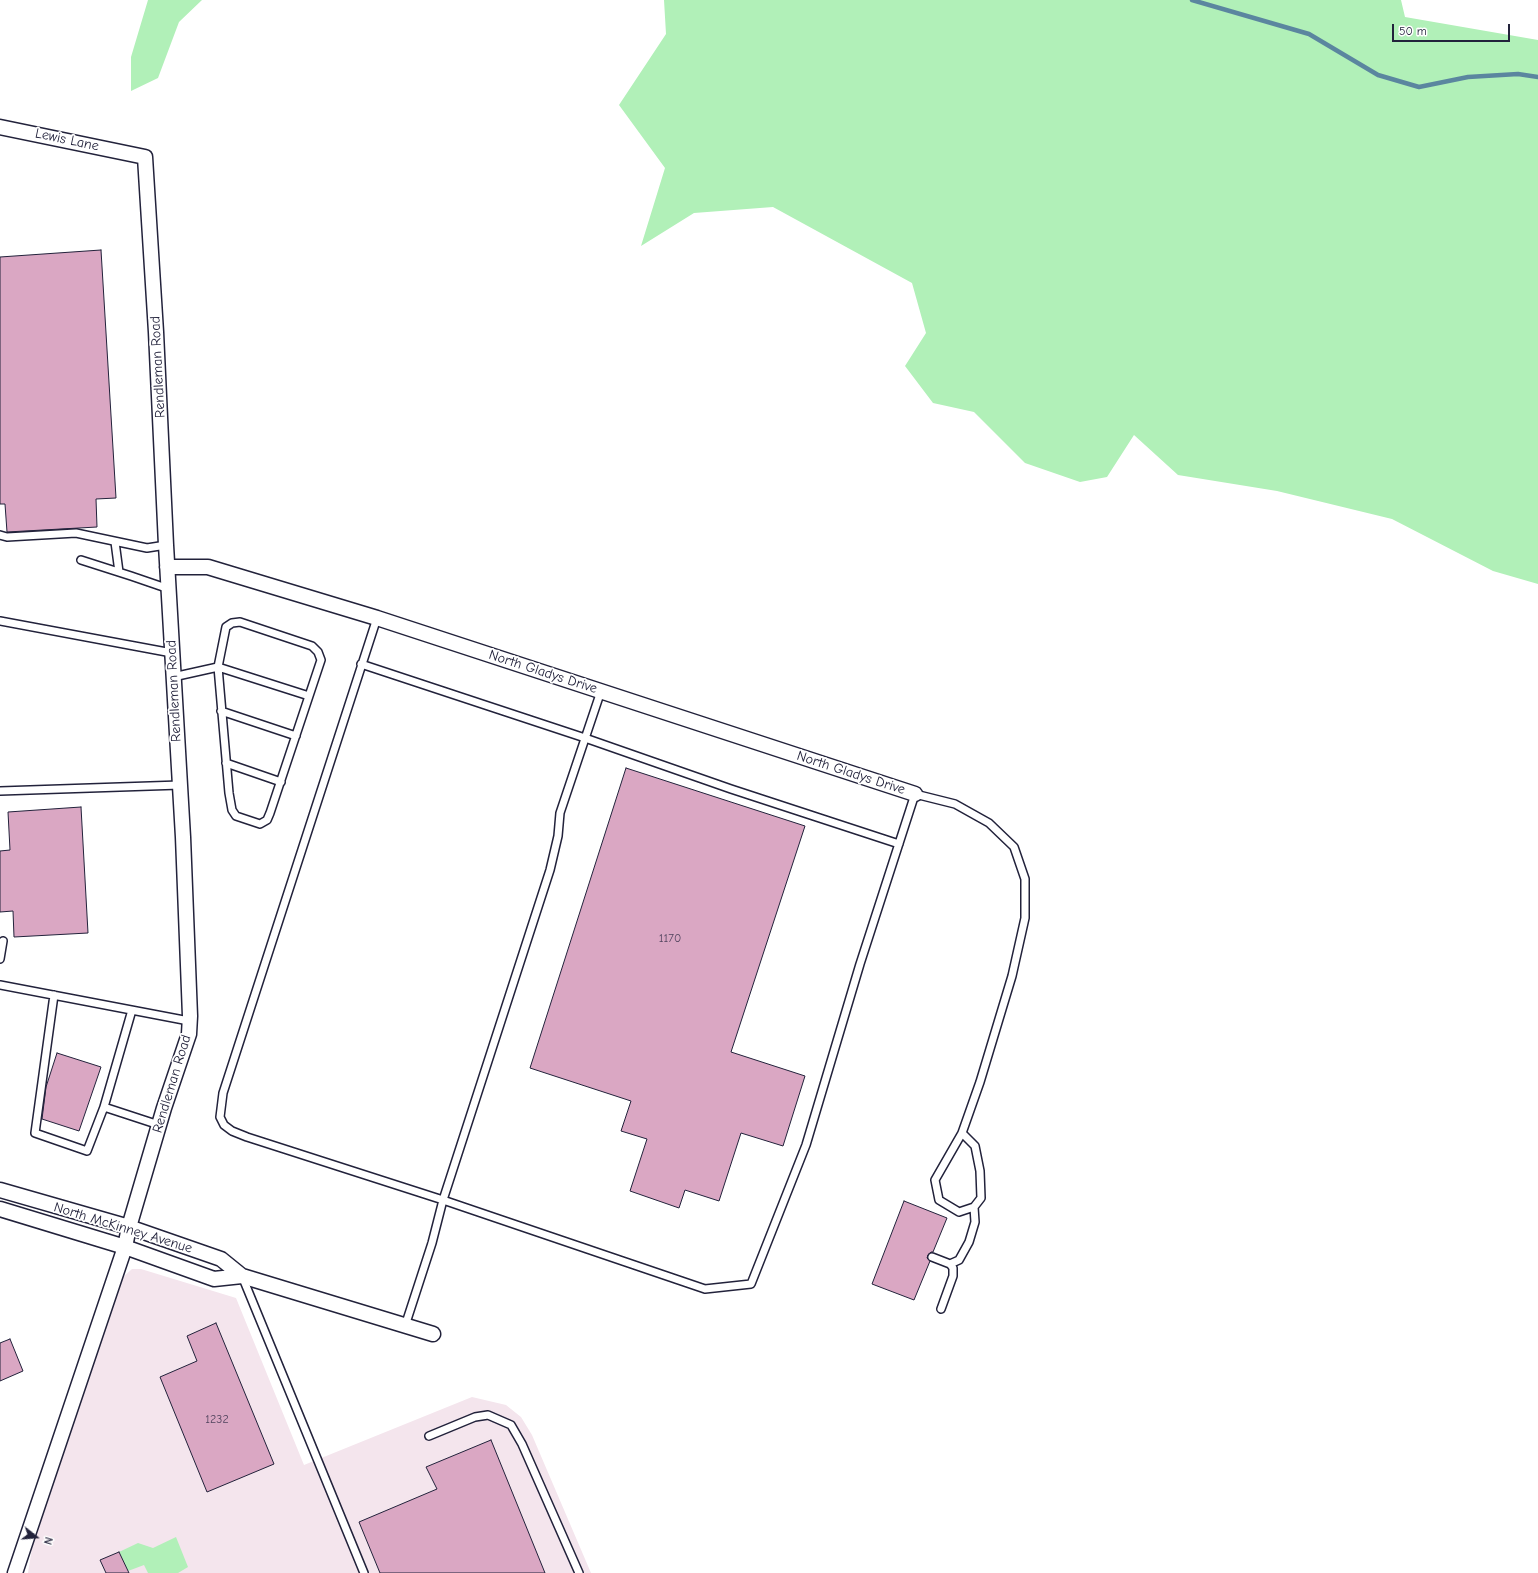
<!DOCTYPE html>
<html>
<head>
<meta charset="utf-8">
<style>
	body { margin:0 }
	#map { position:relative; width:1538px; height:1573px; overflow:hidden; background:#fff; font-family:"Comic Neue",sans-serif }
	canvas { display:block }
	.north { position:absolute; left:16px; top:1517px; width:40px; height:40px; -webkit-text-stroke:3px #fff; paint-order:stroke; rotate:107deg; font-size:11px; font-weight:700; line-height:16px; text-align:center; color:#22223b }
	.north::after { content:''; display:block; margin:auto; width:14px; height:18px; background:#22223b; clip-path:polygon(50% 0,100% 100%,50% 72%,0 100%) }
	.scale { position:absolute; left:1392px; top:24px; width:118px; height:18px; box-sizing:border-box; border:2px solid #22223b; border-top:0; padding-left:5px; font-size:12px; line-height:14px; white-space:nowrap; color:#22223b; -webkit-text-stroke:3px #fff; paint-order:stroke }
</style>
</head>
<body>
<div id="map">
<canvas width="1538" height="1573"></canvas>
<div class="north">N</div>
<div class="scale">50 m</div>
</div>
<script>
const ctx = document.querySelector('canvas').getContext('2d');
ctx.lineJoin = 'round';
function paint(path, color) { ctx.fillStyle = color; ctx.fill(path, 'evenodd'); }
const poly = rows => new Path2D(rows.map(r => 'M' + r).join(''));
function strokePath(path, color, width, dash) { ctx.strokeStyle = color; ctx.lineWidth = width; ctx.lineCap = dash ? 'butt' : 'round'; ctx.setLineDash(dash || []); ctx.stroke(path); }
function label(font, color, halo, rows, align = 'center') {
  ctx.font = font + ' "Comic Neue",sans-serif'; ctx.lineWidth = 3.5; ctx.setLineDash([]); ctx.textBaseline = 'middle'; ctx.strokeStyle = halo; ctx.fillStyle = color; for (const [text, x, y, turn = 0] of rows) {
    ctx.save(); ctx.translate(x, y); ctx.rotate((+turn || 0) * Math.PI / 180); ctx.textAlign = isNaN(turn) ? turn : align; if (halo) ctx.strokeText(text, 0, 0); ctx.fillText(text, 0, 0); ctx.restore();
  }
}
paint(poly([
	[132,1269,141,1269,236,1298,304,1465,472,1397,506,1405,521,1417,532,1435,591,1573,28,1573,32,1548,123,1277]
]), '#f4e5ed');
paint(poly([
	[148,0,202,0,179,22,158,78,131,91,131,57],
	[664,0,1401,0,1405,17,1538,40,1538,584,1493,571,1392,519,1277,491,1178,475,1134,435,1107,477,1080,482,1025,463,974,412,933,403,905,366,926,333,912,283,773,207,694,213,641,246,665,168,619,105,666,34],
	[176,1537,188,1567,178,1573,148,1573,144,1565,128,1571,119,1552,138,1543,153,1548]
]), '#b1f0b8');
strokePath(poly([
	[1192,0,1309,34,1378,75,1419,87,1468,77,1518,74,1538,77]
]), '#5b869f', 4.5);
const building = poly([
	[101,250,116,498,96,499,97,527,7,532,5,504,0,504,0,257,101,250],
	[626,768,805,826,731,1052,805,1076,783,1146,741,1133,719,1201,685,1190,679,1208,630,1191,647,1139,621,1131,631,1101,530,1068,626,768],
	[81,807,88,933,14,937,13,911,0,912,0,851,10,850,8,812,81,807],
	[57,1053,101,1067,79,1131,42,1119,46,1087,57,1053],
	[904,1201,947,1218,933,1252,931,1252,928,1255,927,1258,930,1261,914,1300,872,1284,904,1201],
	[216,1323,274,1464,207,1492,160,1377,197,1361,187,1336,216,1323],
	[10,1339,23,1371,0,1381,0,1343,10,1339],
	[491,1440,545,1573,380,1573,359,1522,437,1489,426,1467,491,1440],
	[119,1552,129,1573,106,1573,100,1560,119,1552]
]);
paint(building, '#daa7c3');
strokePath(building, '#22223b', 1);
const service = poly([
	[0,535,7,537,76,533,147,548,166,545],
	[115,542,119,572],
	[81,560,131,576,169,589],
	[377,618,223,1093,220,1117,224,1125,232,1131,247,1137,443,1200,705,1289,751,1284,806,1145,860,964,915,794,955,804,989,823,1014,847,1025,879,1025,918,1012,976,980,1082,962,1133,935,1180,939,1200,959,1212,974,1207,981,1198,980,1171,975,1146,962,1133],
	[0,621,172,653],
	[361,664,585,738,731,789,899,844],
	[173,677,218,667,226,627,232,623,240,622,312,646,318,652,321,660,270,813,267,820,260,824,236,816,232,810,229,793,218,667,309,696],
	[221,711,296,736],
	[226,763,281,782],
	[0,791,180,785],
	[0,959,3,941],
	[0,985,189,1021],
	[54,995,35,1133,87,1151,104,1107,159,1125],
	[104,1107,132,1010],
	[932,1257,950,1264,959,1260,969,1242,975,1222,974,1207],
	[242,1276,364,1573],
	[941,1309,953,1276,953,1268,950,1264],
	[405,1326,432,1243,443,1200,550,870,558,836,560,813,601,691],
	[429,1436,475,1417,488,1415,511,1425,522,1444,579,1573]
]);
const minor = poly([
	[0,127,145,157,156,332,166,545,183,837,190,1016,189,1034,164,1108,129,1227,125,1247,15,1573],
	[167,567,208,567,377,618,915,794],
	[0,1190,129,1227,221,1259,242,1276,433,1334],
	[0,1209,125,1247,214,1279,242,1276]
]);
strokePath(service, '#22223b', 10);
strokePath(minor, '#22223b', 17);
strokePath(service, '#fff', 7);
strokePath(minor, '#fff', 14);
label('12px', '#50435d', null, [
	["1170",670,939],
	["1232",217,1420]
]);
label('14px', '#22223b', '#fff', [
	["Lewis Lane",67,140,12],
	["Rendleman Road",158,367,-93],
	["North Gladys Drive",543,672,18],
	["Rendleman Road",174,691,-93],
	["North Gladys Drive",851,773,18],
	["Rendleman Road",172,1084,-73],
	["North McKinney Avenue",123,1228,17]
]);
</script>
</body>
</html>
